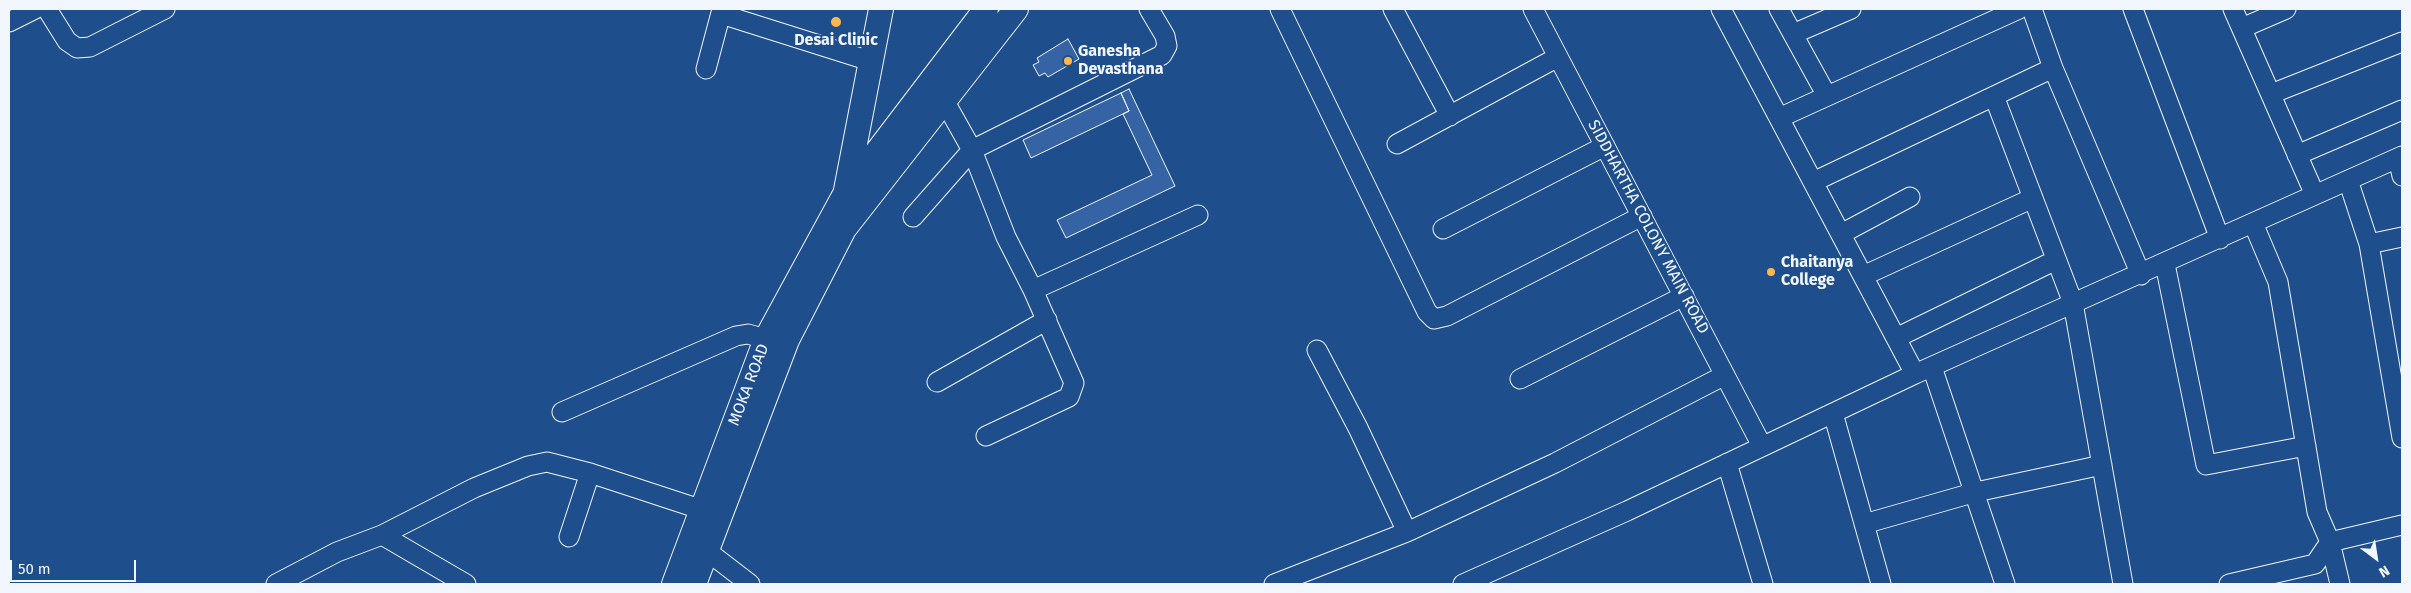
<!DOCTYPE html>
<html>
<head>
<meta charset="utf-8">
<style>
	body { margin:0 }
	#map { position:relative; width:2411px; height:593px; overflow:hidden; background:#1f4e8c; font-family:"Fira Sans",sans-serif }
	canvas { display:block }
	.frame { position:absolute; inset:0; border:10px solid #f2f6ff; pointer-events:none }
	.north { position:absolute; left:2351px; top:533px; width:50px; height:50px; -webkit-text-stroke:4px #1f4e8c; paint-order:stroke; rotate:149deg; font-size:14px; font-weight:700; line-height:20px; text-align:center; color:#f2f6ff }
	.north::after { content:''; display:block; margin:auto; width:18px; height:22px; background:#f2f6ff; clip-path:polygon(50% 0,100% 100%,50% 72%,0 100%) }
	.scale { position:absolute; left:10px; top:560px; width:126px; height:22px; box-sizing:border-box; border:2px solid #f2f6ff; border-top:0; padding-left:6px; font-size:15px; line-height:18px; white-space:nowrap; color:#f2f6ff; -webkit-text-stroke:4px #1f4e8c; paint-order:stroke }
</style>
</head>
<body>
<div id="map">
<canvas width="2411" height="593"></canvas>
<div class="frame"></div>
<div class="north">N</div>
<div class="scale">50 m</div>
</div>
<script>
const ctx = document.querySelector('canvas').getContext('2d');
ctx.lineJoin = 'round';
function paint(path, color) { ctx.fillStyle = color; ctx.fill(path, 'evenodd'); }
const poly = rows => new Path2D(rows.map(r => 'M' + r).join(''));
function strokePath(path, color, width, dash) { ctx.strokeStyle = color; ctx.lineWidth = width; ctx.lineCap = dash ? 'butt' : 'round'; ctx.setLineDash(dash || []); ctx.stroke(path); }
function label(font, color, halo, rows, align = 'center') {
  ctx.font = font + ' "Fira Sans",sans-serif'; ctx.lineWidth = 4; ctx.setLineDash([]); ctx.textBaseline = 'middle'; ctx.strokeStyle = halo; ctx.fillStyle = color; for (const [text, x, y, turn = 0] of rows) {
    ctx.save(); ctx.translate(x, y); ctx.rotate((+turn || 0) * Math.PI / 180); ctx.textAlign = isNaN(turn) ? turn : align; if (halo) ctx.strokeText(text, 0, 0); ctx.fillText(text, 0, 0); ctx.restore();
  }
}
const building = poly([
	[1068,39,1079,59,1048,77,1045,73,1039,76,1033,65,1039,62,1037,58,1068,39],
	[1129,89,1175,186,1066,238,1057,220,1152,175,1123,114,1129,111,1121,93,1129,89],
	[1121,93,1129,111,1031,158,1023,140,1121,93]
]);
paint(building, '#3563a3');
strokePath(building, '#f2f6ff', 1);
const minor = poly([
	[47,9,67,41,77,48,90,47,165,9],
	[1280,9,1427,312,1434,319,1447,316,1642,216],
	[1393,9,1450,116],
	[1533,9,1762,446],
	[1721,9,1915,374],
	[1779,9,1827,96],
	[2032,9,2053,68,2141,275],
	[2133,9,2220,239],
	[2233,9,2315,195],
	[721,14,870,61],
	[9,22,35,9],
	[2242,28,2286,9],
	[1793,34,1851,9],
	[706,69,722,9],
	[2271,94,2402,42],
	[1994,96,2073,303,2123,584],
	[945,102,972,150,1006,237,1033,290,1074,383,1069,397,986,436],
	[1779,118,2019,9],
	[1397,144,1558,57],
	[2297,155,2402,110],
	[2398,158,2402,176],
	[2348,180,2369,244,2402,438],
	[1813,182,2053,68],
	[913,217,972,150,1162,55,1167,46,1165,36,1149,9],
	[2253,223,2278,282,2317,512,2330,542,2340,584],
	[1443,229,1605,146],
	[1841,234,1910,197],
	[2369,244,2402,237],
	[2165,264,2206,465,2306,446],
	[1863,276,2033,198],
	[1033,290,1198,215],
	[1896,338,2056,260],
	[1317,350,1358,428,1407,532],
	[1932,367,2005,584],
	[1520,379,1684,296],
	[937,382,1047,320],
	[562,412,736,336,748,334,766,339],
	[1833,413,1881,584],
	[1727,463,1763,584],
	[1864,524,1976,492,2102,465],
	[382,535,466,584],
	[569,537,590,473],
	[707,551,750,584],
	[276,584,337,552,382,535,474,488,528,466,547,462,590,473,715,514],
	[1274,584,1407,532,1555,463,1725,375],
	[1463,584,1627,511,1915,374,2402,156],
	[2229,584,2315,564,2330,542,2402,525]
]);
const major = poly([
	[846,190,881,9],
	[674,584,766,339,845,194,986,9],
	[694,584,787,340,844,229,1016,9]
]);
strokePath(minor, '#f2f6ff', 21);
strokePath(major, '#f2f6ff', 26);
strokePath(minor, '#1f4e8c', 19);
strokePath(major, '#1f4e8c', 24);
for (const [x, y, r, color] of [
	[836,22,6,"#ffb74d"],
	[1068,61,5,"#ffb74d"],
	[1771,272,5,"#ffb74d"]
]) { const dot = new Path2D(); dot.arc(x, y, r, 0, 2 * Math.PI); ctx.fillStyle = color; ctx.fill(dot); strokePath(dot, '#1f4e8c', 2); }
label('bold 16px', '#f2f6ff', '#1f4e8c', [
	["Desai Clinic",836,41,"center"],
	["Ganesha",1078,52],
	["Devasthana",1078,70],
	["Chaitanya",1781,263],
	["College",1781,281]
], 'left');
label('16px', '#f2f6ff', '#1f4e8c', [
	["SIDDHARTHA COLONY MAIN ROAD",1648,227,62],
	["MOKA ROAD",749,385,-69]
]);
</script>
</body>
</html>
